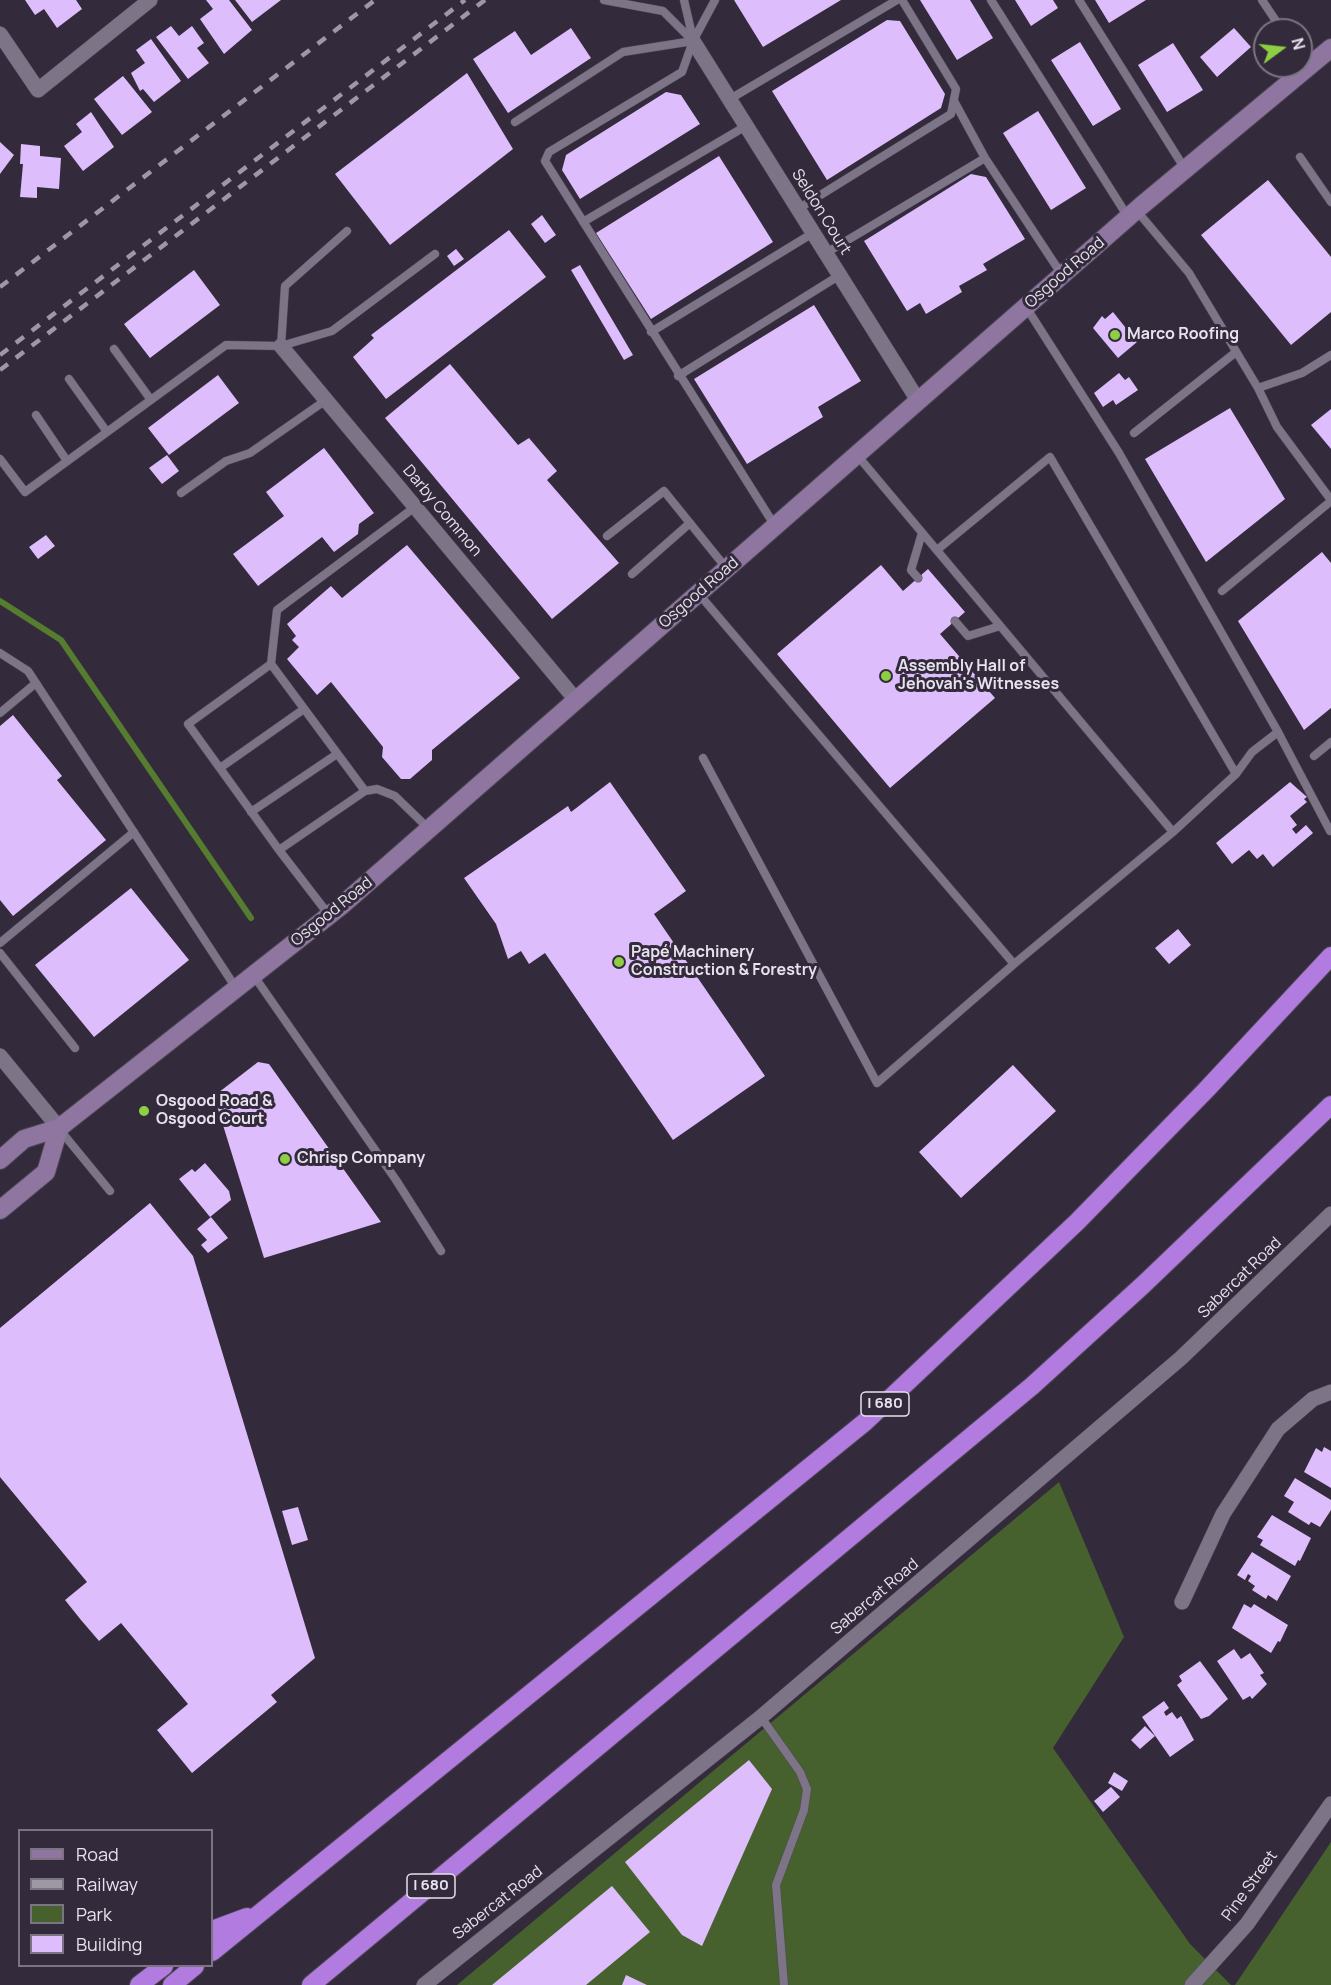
<!DOCTYPE html>
<html>
<head>
<meta charset="utf-8">
<style>
	body { margin:0 }
	#map { position:relative; width:1331px; height:1985px; overflow:hidden; background:#332a3b; font-family:Manrope,sans-serif }
	canvas { display:block }
	.legend { position:absolute; left:18px; top:1829px; width:195px; height:138px; box-sizing:border-box; background:#332a3b; border:2px solid #7b7482; margin:0; padding:8px 10px; list-style:none; font-size:18px; color:#e7e2ed }
	.legend li { display:flex; align-items:center; gap:12px; height:30px }
	.legend b { width:30px; border:2px solid #7b7482 }
	.north { position:absolute; left:1253px; top:18px; width:60px; height:60px; box-sizing:border-box; background:#332a3b; border:2px solid #7b7482; border-radius:50%; rotate:75deg; font-size:16px; font-weight:700; line-height:24px; text-align:center; color:#e7e2ed }
	.north::after { content:''; display:block; margin:auto; width:21px; height:27px; background:#8dce44; clip-path:polygon(50% 0,100% 100%,50% 72%,0 100%) }
</style>
</head>
<body>
<div id="map">
<canvas width="1331" height="1985"></canvas>
<ul class="legend">
<li><b style="height:8px;background:#8e76a1"></b>Road</li>
<li><b style="height:8px;background:#9e97a4"></b>Railway</li>
<li><b style="height:16px;background:#47612e"></b>Park</li>
<li><b style="height:16px;background:#ddbdfb"></b>Building</li>
</ul>
<div class="north">N</div>
</div>
<script>
const ctx = document.querySelector('canvas').getContext('2d');
ctx.lineJoin = 'round';
function paint(path, color) { ctx.fillStyle = color; ctx.fill(path, 'evenodd'); }
const poly = rows => new Path2D(rows.map(r => 'M' + r).join(''));
function strokePath(path, color, width, dash) { ctx.strokeStyle = color; ctx.lineWidth = width; ctx.lineCap = dash ? 'butt' : 'round'; ctx.setLineDash(dash || []); ctx.stroke(path); }
function label(font, color, halo, rows, align = 'center') {
  ctx.font = font + ' Manrope,sans-serif'; ctx.lineWidth = 6; ctx.setLineDash([]); ctx.textBaseline = 'middle'; ctx.strokeStyle = halo; ctx.fillStyle = color; for (const [text, x, y, turn = 0] of rows) {
    ctx.save(); ctx.translate(x, y); ctx.rotate((+turn || 0) * Math.PI / 180); ctx.textAlign = isNaN(turn) ? turn : align; if (halo) ctx.strokeText(text, 0, 0); ctx.fillText(text, 0, 0); ctx.restore();
  }
}
paint(poly([
	[1059,1482,1124,1637,1053,1748,1190,1944,1231,1985,457,1985],
	[1331,1842,1331,1985,1235,1985]
]), '#47612e');
strokePath(poly([
	[0,601,61,640,251,918]
]), '#567c2f', 6);
paint(poly([
	[25,0,76,0,82,9,57,28,44,9,35,15],
	[206,0,229,0,252,30,224,54,200,19,213,9],
	[235,0,281,0,252,22],
	[734,0,841,0,763,47],
	[920,0,970,0,993,38,957,60],
	[1015,0,1053,0,1058,8,1031,26],
	[1095,0,1146,0,1109,23],
	[887,20,900,21,945,94,941,108,827,180,772,91],
	[171,26,179,36,192,26,204,43,197,48,209,63,188,79,156,37],
	[571,28,591,58,508,113,473,59,515,31,531,55],
	[1234,28,1251,47,1217,77,1200,57],
	[151,39,181,81,154,102,143,89,140,91,131,73,145,63,136,50],
	[1080,42,1121,109,1093,126,1051,60],
	[1173,43,1203,90,1167,112,1138,65],
	[467,73,513,149,390,245,335,174],
	[123,76,152,112,122,135,94,99],
	[666,92,681,95,700,124,580,199,562,170,566,155],
	[1038,111,1086,188,1051,210,1003,133],
	[91,112,114,147,83,171,64,146,82,132,76,124],
	[0,142,14,155,0,174],
	[21,144,40,146,40,156,61,158,59,189,37,187,37,198,20,197,23,164,20,164],
	[719,156,773,242,651,319,596,233],
	[971,174,986,177,1025,239,983,264,987,270,959,286,962,292,926,314,920,303,907,311,864,241],
	[1268,180,1331,257,1331,312,1291,345,1201,235],
	[542,215,556,235,545,243,531,224],
	[509,230,546,277,386,399,353,357,374,338,371,335],
	[456,249,464,259,454,266,447,256],
	[580,265,633,355,624,360,571,270],
	[194,270,220,305,150,358,124,324],
	[814,305,861,381,818,407,823,417,747,464,694,379],
	[1113,312,1137,342,1118,358,1093,328,1102,316,1105,319],
	[450,364,518,445,529,438,557,471,547,480,619,563,552,619,385,418],
	[1119,373,1125,380,1129,377,1138,390,1116,405,1113,400,1103,407,1094,393],
	[218,375,239,403,169,455,148,428],
	[1230,408,1285,499,1206,562,1145,459],
	[1331,409,1331,449,1311,425],
	[324,448,374,513,359,524,358,534,334,552,322,537,258,586,233,554,284,516,266,492],
	[167,455,179,471,162,484,149,468],
	[46,535,55,546,38,559,29,547],
	[407,545,520,678,432,750,432,760,410,779,401,779,382,757,383,747,331,682,317,695,287,659,299,647,292,640,296,636,287,624,331,586,342,598],
	[1322,552,1331,563,1331,708,1304,730,1238,621],
	[881,565,903,591,928,569,965,612,940,634,995,698,890,788,777,654],
	[13,715,62,776,57,780,106,840,13,916,0,900,0,726],
	[610,782,686,891,654,914,765,1076,673,1140,545,953,529,964,521,951,508,959,496,924,464,878,568,806,571,812],
	[1290,782,1307,797,1304,799,1307,802,1290,816,1297,825,1292,829,1296,834,1306,825,1313,833,1273,867,1263,854,1257,859,1249,850,1232,864,1216,843],
	[131,888,189,960,94,1037,35,965],
	[1178,929,1191,945,1169,964,1155,948],
	[258,1062,269,1064,381,1222,264,1258,214,1096],
	[1013,1065,1056,1111,961,1198,919,1152],
	[205,1163,229,1191,231,1200,210,1217,179,1179,192,1169,195,1172],
	[150,1203,193,1256,315,1658,271,1695,277,1702,192,1773,157,1730,188,1704,121,1623,99,1641,81,1620,65,1600,87,1582,0,1477,0,1328],
	[211,1217,228,1238,208,1253,201,1245,207,1240,197,1229],
	[1324,1447,1331,1451,1331,1488,1304,1472,1316,1448,1322,1452],
	[1295,1478,1331,1500,1331,1510,1320,1527,1311,1522,1309,1525,1288,1512,1294,1502,1284,1496],
	[298,1507,308,1540,292,1545,282,1511],
	[1272,1515,1311,1538,1300,1561,1298,1560,1295,1566,1260,1545,1263,1540,1257,1537],
	[1252,1552,1291,1576,1277,1601,1268,1595,1266,1599,1252,1590,1255,1586,1248,1581,1251,1576,1248,1574,1245,1580,1237,1575],
	[1244,1604,1251,1608,1254,1604,1288,1625,1280,1642,1278,1641,1271,1653,1232,1628],
	[1234,1649,1241,1659,1250,1653,1264,1673,1260,1675,1267,1684,1252,1699,1250,1696,1243,1700,1217,1661],
	[1200,1661,1228,1699,1209,1716,1201,1719,1177,1685,1182,1681,1179,1676],
	[1164,1701,1169,1708,1164,1712,1166,1716,1172,1712,1177,1719,1181,1716,1194,1740,1170,1757,1142,1717],
	[1145,1726,1155,1736,1140,1749,1131,1740],
	[749,1760,772,1789,702,1946,682,1935,625,1862],
	[1114,1772,1128,1781,1122,1791,1108,1783],
	[1111,1787,1120,1797,1103,1812,1094,1801],
	[612,1886,650,1932,586,1985,492,1985],
	[626,1975,647,1985,622,1985]
]), '#ddbdfb');
const service = poly([
	[604,0,663,11,693,41],
	[684,0,693,39],
	[715,0,693,41,682,72,549,152,545,161,775,526],
	[991,0,1128,217],
	[1079,0,1185,169],
	[1262,0,1282,30],
	[730,99,897,0],
	[954,101,985,158,1062,275],
	[515,122,623,52,693,41],
	[1300,157,1331,202],
	[798,209,951,114,956,89,902,0],
	[1137,211,1189,273,1258,388,1277,427,1331,500],
	[583,222,746,126],
	[826,253,985,158],
	[1026,307,1119,453,1278,732,1330,831],
	[651,332,813,233],
	[281,346,285,286,347,231],
	[114,349,151,400],
	[678,376,840,275],
	[69,379,107,432],
	[1258,388,1302,373,1331,355],
	[36,415,67,461],
	[1134,433,1236,352],
	[857,455,1173,832],
	[0,459,25,492,226,345,281,346,332,331,435,254],
	[181,493,226,461,250,453,326,400],
	[607,536,664,491,727,569],
	[937,550,1050,457,1236,774],
	[632,574,690,523],
	[918,578,911,570,922,533],
	[1222,591,1331,501],
	[698,593,1014,964],
	[955,621,968,636,1000,626],
	[0,653,28,671,236,988],
	[271,664,277,610,415,507],
	[0,713,36,683],
	[1314,756,1331,742],
	[703,758,877,1083,1014,964,1173,832,1236,774,1252,752,1278,732],
	[220,768,304,709],
	[365,791,271,664,188,724,279,850,365,791,377,789,395,796,429,829],
	[251,812,337,754],
	[279,850,329,915],
	[0,943,134,832],
	[0,953,75,1048],
	[254,976,396,1180,441,1251],
	[60,1130,110,1191],
	[761,1717,800,1772,807,1789,804,1810,776,1885,784,1985]
]);
const minor = poly([
	[0,34,38,90,150,0],
	[693,41,919,402],
	[281,346,576,700],
	[0,1056,59,1128],
	[1182,1602,1223,1514,1278,1429,1313,1399,1331,1392],
	[424,1985,761,1717,1181,1358,1331,1214],
	[1192,1985,1247,1924,1331,1804]
]);
const secondary = poly([
	[0,1160,24,1139,59,1128,341,906,1141,206,1331,48],
	[0,1210,46,1172,59,1128]
]);
const motorway = poly([
	[212,1930,247,1917],
	[212,1952,865,1422,1077,1222,1207,1089,1331,956],
	[139,1985,164,1966],
	[172,1985,195,1966],
	[311,1985,1032,1386,1143,1285,1331,1105]
]);
strokePath(service, '#4f4856', 9);
strokePath(minor, '#4f4856', 16);
strokePath(secondary, '#4f4856', 20);
strokePath(motorway, '#4f4856', 20);
strokePath(service, '#7e7487', 8);
strokePath(minor, '#7e7487', 15);
strokePath(secondary, '#8e76a1', 18);
strokePath(motorway, '#b27bdf', 18);
strokePath(poly([
	[0,287,375,0],
	[0,355,465,0],
	[0,370,485,0]
]), '#9e97a4', 4.5, [10, 10]);
for (const [x, y, r, color] of [
	[1115,335,6,"#8dce44"],
	[886,676,6,"#8dce44"],
	[619,962,6,"#8dce44"],
	[144,1111,6,"#8dce44"],
	[285,1159,6,"#8dce44"]
]) { const dot = new Path2D(); dot.arc(x, y, r, 0, 2 * Math.PI); ctx.fillStyle = color; ctx.fill(dot); strokePath(dot, '#332a3b', 2); }
for (const [x, y, w] of [
	[885,1404,48],
	[431,1886,48]
]) { const box = new Path2D(); box.roundRect(x - w / 2, y - 12, w, 24, 4.5); ctx.fillStyle = '#332a3b'; ctx.fill(box); strokePath(box, '#e7e2ed', 1.5); }
label('bold 15px', '#e7e2ed', null, [
	["I 680",885,1404],
	["I 680",431,1886]
]);
label('16px', '#e7e2ed', '#332a3b', [
	["Seldon Court",821,212,58],
	["Osgood Road",1065,273,-41],
	["Darby Common",442,511,50],
	["Osgood Road",699,593,-41],
	["Osgood Road",332,912,-39],
	["Sabercat Road",1240,1278,-44],
	["Sabercat Road",875,1597,-40],
	["Pine Street",1250,1886,-54],
	["Sabercat Road",498,1903,-38]
]);
label('bold 16px', '#e7e2ed', '#332a3b', [
	["Marco Roofing",1127,335],
	["Assembly Hall of",898,667],
	["Jehovah's Witnesses",898,685],
	["Papé Machinery",631,953],
	["Construction & Forestry",631,971],
	["Osgood Road &",156,1102],
	["Osgood Court",156,1120],
	["Chrisp Company",297,1159]
], 'left');
</script>
</body>
</html>
